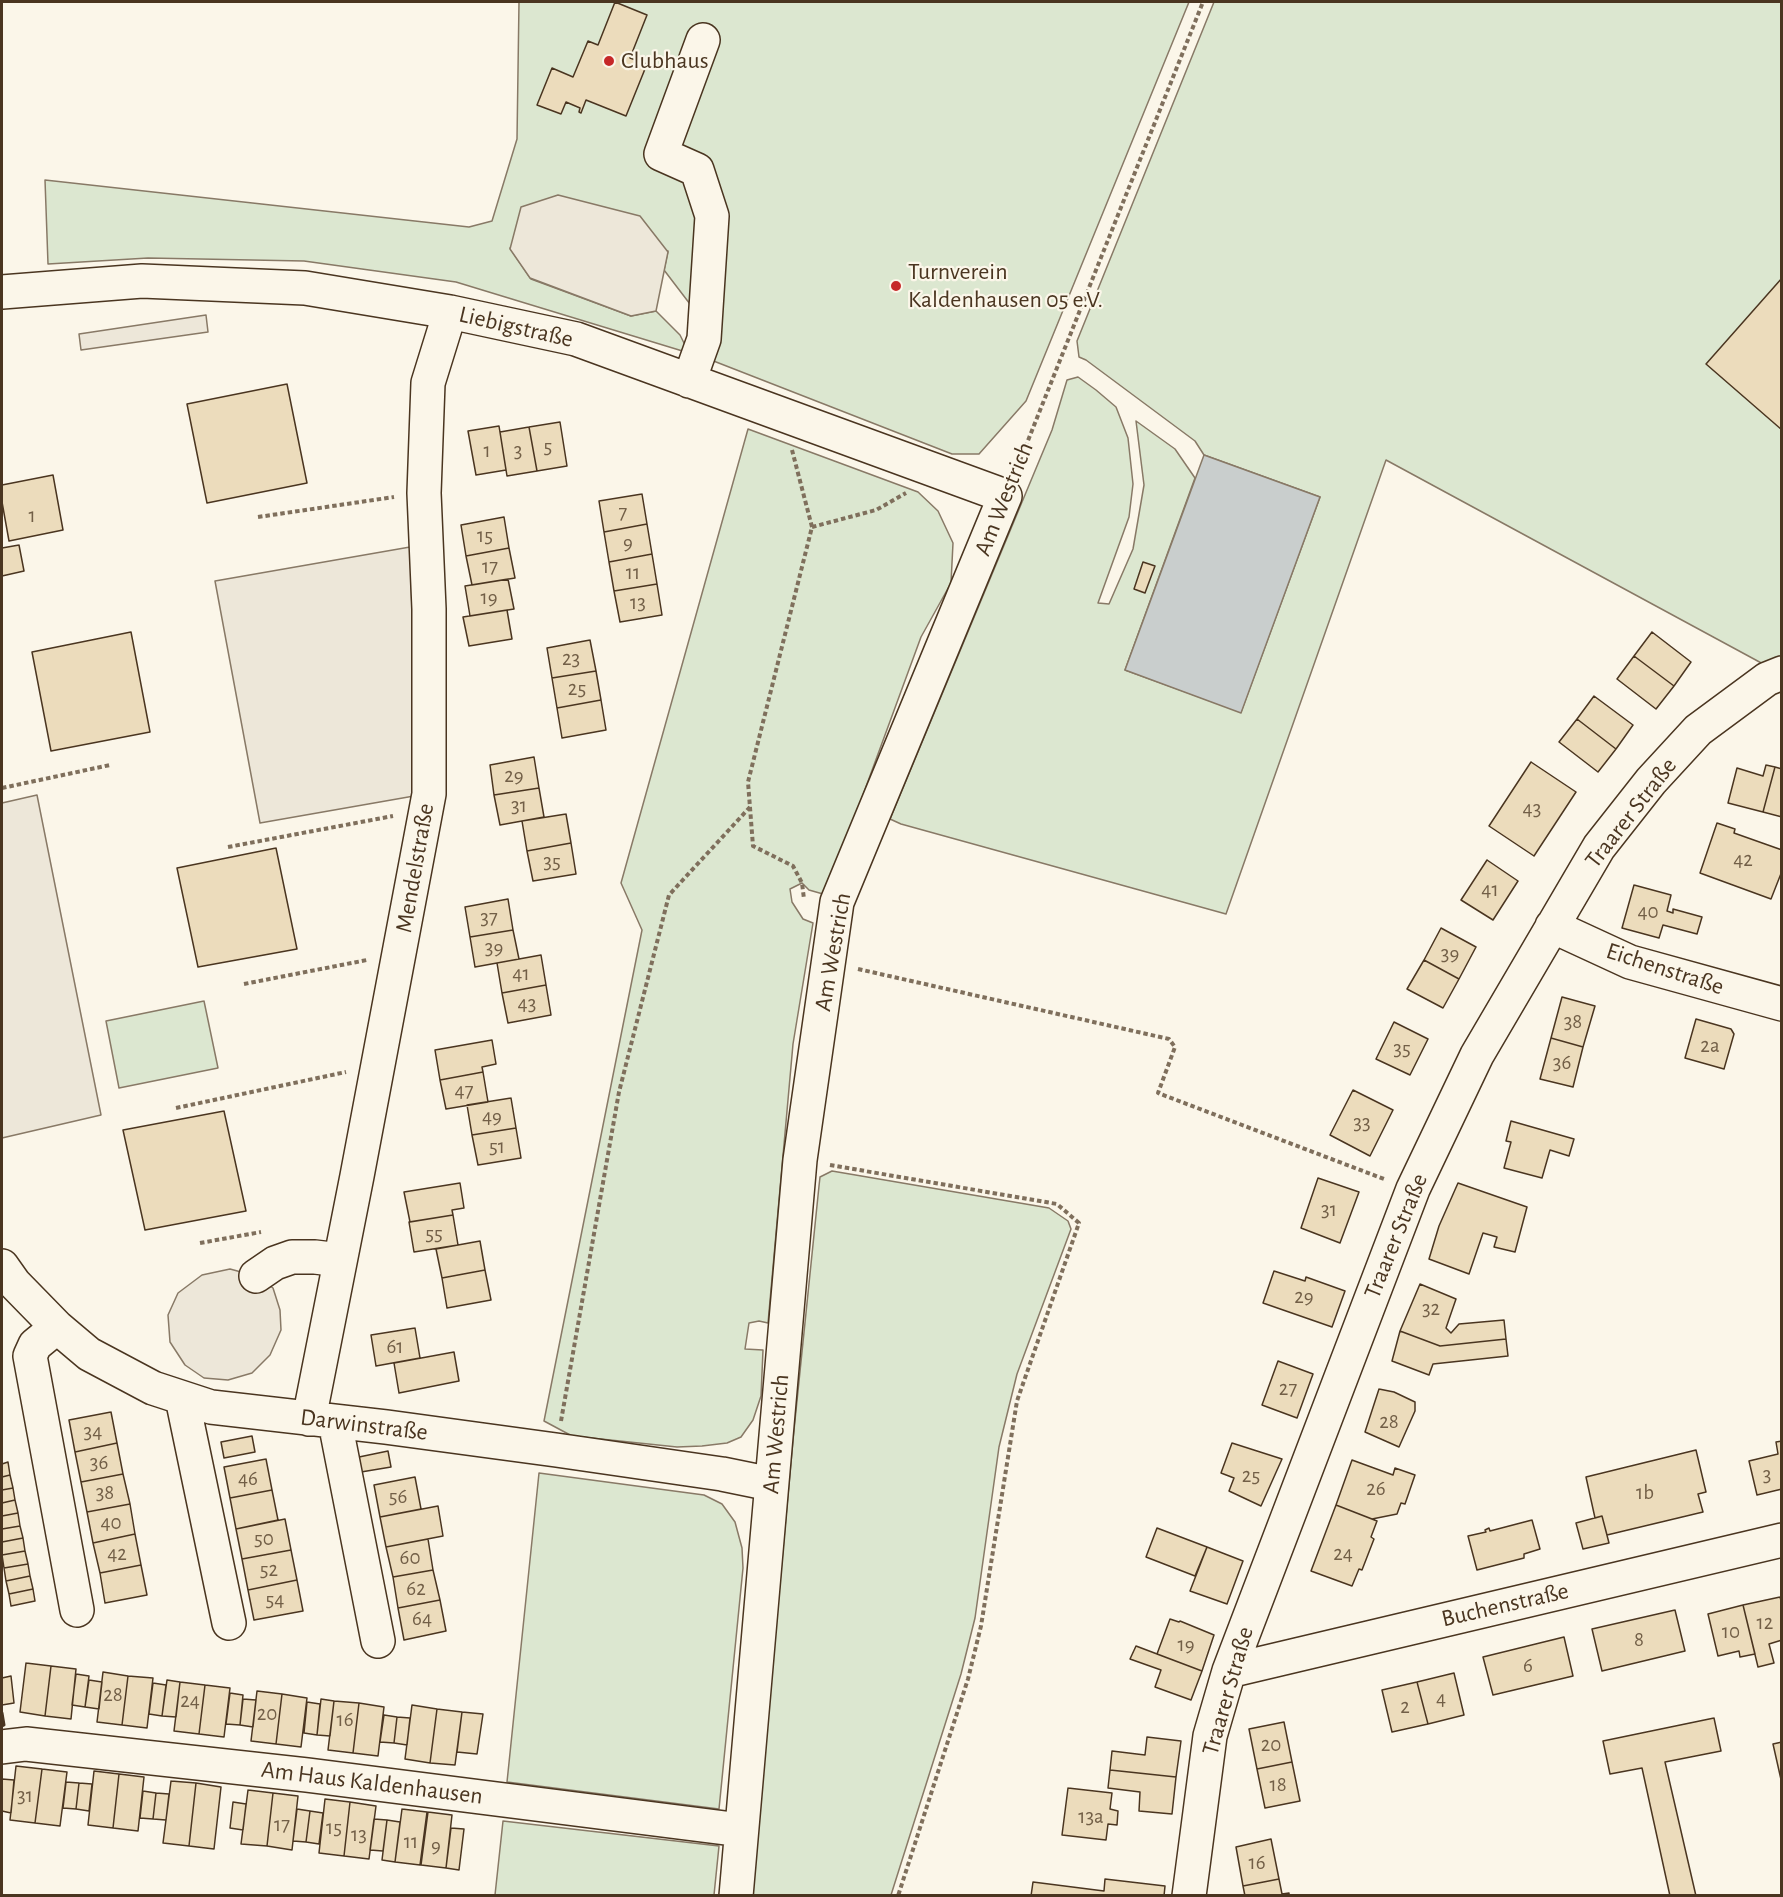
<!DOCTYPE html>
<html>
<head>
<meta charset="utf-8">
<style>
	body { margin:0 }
	#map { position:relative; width:1783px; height:1897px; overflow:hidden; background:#fbf6e9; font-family:"Alegreya Sans",sans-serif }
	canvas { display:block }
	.frame { position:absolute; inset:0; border:3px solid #4a3520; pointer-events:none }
</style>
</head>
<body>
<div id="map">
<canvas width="1783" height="1897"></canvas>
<div class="frame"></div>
</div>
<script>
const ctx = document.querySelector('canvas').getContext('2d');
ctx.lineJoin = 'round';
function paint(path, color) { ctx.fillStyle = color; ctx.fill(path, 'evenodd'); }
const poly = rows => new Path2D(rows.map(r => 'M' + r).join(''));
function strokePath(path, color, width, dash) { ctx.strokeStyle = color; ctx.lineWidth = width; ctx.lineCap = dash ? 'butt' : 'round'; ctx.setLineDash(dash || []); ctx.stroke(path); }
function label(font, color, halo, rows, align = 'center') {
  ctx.font = font + ' "Alegreya Sans",sans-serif'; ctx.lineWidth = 4.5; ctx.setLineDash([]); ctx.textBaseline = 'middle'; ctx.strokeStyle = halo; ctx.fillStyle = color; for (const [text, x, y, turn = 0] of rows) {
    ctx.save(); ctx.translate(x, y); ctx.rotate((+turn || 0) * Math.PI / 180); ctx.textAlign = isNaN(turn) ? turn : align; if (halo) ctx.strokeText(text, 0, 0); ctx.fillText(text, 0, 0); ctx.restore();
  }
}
const green = poly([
	[519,2,1189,2,1026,401,979,454,952,454,711,360,728,212,702,203,693,308,664,270,668,251,510,248,531,279,631,316,656,311,680,335,689,353,456,282,304,261,148,258,48,264,45,180,469,227,492,221,517,139,519,2],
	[1214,2,1781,2,1781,659,1765,665,1386,460,1226,914,901,824,890,819,1052,430,1067,380,1078,377,1096,390,1116,407,1128,438,1133,484,1129,517,1098,603,1109,604,1133,549,1144,485,1136,421,1175,449,1195,478,1125,670,1241,712,1320,497,1204,455,1195,441,1086,360,1079,357,1077,341,1214,2],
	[748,429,918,492,938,511,953,543,951,583,921,637,831,882,823,894,809,890,802,883,790,889,792,902,803,919,813,923,793,1044,768,1323,759,1321,749,1323,745,1349,763,1350,761,1396,753,1420,741,1437,727,1443,702,1446,677,1447,572,1436,544,1421,642,930,621,883,748,429],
	[204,1001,218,1068,119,1088,106,1021,204,1001],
	[832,1171,1049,1208,1068,1221,1071,1229,1017,1374,999,1447,975,1618,961,1674,891,1895,751,1896,794,1430,819,1186,820,1177,832,1171],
	[539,1473,704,1495,722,1504,735,1522,742,1548,743,1568,719,1809,507,1782,539,1473],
	[503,1821,719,1846,714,1895,495,1895,503,1821]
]);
paint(green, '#dce7d0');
strokePath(green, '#887966', 1.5);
const parking = poly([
	[558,195,640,216,668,252,656,311,631,316,530,278,510,249,521,207,558,195],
	[206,315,208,332,81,350,79,334,206,315],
	[410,547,417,767,414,796,260,823,215,581,410,547],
	[37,795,101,1115,2,1138,2,803,37,795],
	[230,1269,256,1276,273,1288,280,1310,281,1330,270,1355,252,1373,228,1380,204,1378,185,1365,170,1342,168,1315,178,1293,202,1275,230,1269]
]);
paint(parking, '#ede7d9');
strokePath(parking, '#887966', 1.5);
const water = poly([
	[1204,455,1320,497,1241,713,1125,670,1204,455]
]);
paint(water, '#c9cecd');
strokePath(water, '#887966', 1.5);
const building = poly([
	[615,2,647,15,630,58,647,64,626,116,586,100,581,113,579,112,580,108,566,102,561,114,537,105,552,68,573,77,588,41,598,45,615,2],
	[1782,278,1782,430,1706,364,1782,278],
	[287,384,307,483,207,503,187,404,287,384],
	[560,422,567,466,537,471,529,427,560,422],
	[499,426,506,470,476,475,468,431,499,426],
	[529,427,537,471,507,476,500,432,529,427],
	[53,475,63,530,9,541,2,502,2,485,53,475],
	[642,494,647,524,604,532,599,501,642,494],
	[504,517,509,548,466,556,461,525,504,517],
	[647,524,652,554,609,562,604,532,647,524],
	[19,545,24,571,2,576,2,548,19,545],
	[509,548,515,578,472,585,466,556,509,548],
	[652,554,657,584,614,591,609,562,652,554],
	[1143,562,1155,566,1145,593,1134,589,1143,562],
	[508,579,514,609,470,616,465,586,508,579],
	[657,584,662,615,620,622,614,591,657,584],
	[507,610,512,639,469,646,463,617,507,610],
	[131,632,150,732,51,751,32,652,131,632],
	[1652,632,1691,662,1674,686,1634,656,1652,632],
	[590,640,596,671,552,678,547,648,590,640],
	[1634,656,1674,686,1656,709,1617,679,1634,656],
	[596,671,601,700,557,708,552,678,596,671],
	[1594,696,1633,725,1616,749,1577,719,1594,696],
	[601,700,606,730,562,738,557,708,601,700],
	[1577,719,1616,749,1598,772,1559,742,1577,719],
	[534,757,539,788,494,795,490,765,534,757],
	[1531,762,1576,792,1534,856,1489,826,1531,762],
	[1766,765,1775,767,1763,812,1728,803,1737,768,1763,776,1766,765],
	[1775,767,1782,769,1782,817,1763,812,1775,767],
	[539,788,544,817,500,825,494,795,539,788],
	[566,814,571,843,527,851,522,821,566,814],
	[1717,823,1735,829,1734,833,1782,850,1782,871,1771,899,1700,873,1717,823],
	[571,843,576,874,533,881,527,851,571,843],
	[276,848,297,949,198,967,177,868,276,848],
	[1487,860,1518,881,1493,920,1461,900,1487,860],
	[1634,885,1671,895,1667,911,1673,913,1673,909,1702,917,1697,934,1663,925,1659,938,1622,928,1634,885],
	[508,899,513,930,470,937,465,907,508,899],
	[1441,928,1476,947,1459,979,1424,960,1441,928],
	[513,930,519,959,475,967,470,937,513,930],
	[541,955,546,985,502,993,497,963,541,955],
	[1424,960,1459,979,1443,1008,1407,989,1424,960],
	[546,985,551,1015,508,1023,502,993,546,985],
	[1562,997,1595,1006,1583,1047,1551,1038,1562,997],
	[1696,1019,1731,1029,1734,1034,1724,1069,1685,1058,1696,1019],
	[1394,1022,1428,1039,1410,1075,1376,1059,1394,1022],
	[1551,1038,1583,1047,1573,1087,1540,1079,1551,1038],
	[492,1040,496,1064,482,1067,483,1072,440,1080,435,1050,492,1040],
	[483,1072,488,1102,446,1109,440,1080,483,1072],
	[1353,1090,1393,1110,1370,1156,1330,1135,1353,1090],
	[511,1098,516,1128,472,1135,467,1105,511,1098],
	[224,1111,246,1211,145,1230,123,1130,224,1111],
	[1511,1121,1574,1139,1569,1156,1550,1150,1542,1178,1504,1168,1511,1142,1506,1141,1511,1121],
	[516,1128,521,1158,478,1165,472,1135,516,1128],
	[1318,1178,1359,1192,1340,1243,1301,1228,1318,1178],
	[460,1183,464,1208,452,1210,453,1215,410,1222,404,1192,460,1183],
	[1458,1183,1527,1207,1515,1252,1494,1247,1497,1237,1483,1233,1469,1274,1429,1259,1439,1226,1458,1183],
	[453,1215,458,1245,414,1252,409,1222,453,1215],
	[480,1241,485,1270,442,1278,436,1249,480,1241],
	[485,1270,491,1300,447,1308,442,1278,485,1270],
	[1274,1271,1305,1281,1306,1277,1345,1291,1332,1327,1263,1303,1274,1271],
	[1420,1284,1456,1299,1446,1328,1451,1333,1459,1324,1504,1320,1506,1339,1440,1346,1400,1331,1420,1284],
	[415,1328,420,1358,376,1366,371,1335,415,1328],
	[1400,1331,1440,1346,1506,1339,1508,1356,1433,1364,1429,1375,1392,1361,1400,1331],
	[454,1352,459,1381,399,1393,394,1363,454,1352],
	[1278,1361,1313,1374,1297,1418,1262,1405,1278,1361],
	[1379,1389,1394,1392,1415,1402,1415,1411,1399,1447,1365,1432,1379,1389],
	[111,1412,117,1443,75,1452,69,1420,111,1412],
	[252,1436,255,1452,224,1458,221,1442,252,1436],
	[1782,1441,1782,1489,1757,1495,1749,1461,1778,1454,1776,1442,1782,1441],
	[117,1443,123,1474,81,1482,75,1452,117,1443],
	[1232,1443,1282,1459,1261,1506,1229,1491,1234,1478,1221,1473,1232,1443],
	[1696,1450,1706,1492,1698,1494,1703,1512,1607,1535,1602,1516,1595,1518,1586,1477,1696,1450],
	[388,1451,391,1467,361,1472,359,1457,388,1451],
	[266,1459,272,1490,230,1498,224,1467,266,1459],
	[1352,1460,1393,1475,1395,1468,1415,1475,1405,1504,1401,1503,1397,1514,1372,1519,1336,1505,1352,1460],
	[8,1462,10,1475,2,1477,2,1464,8,1462],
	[123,1474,130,1504,87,1512,81,1482,123,1474],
	[10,1475,13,1488,2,1490,2,1477,10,1475],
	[415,1477,421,1509,380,1517,374,1485,415,1477],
	[13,1488,15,1500,2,1503,2,1490,13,1488],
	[272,1490,278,1520,236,1529,230,1498,272,1490],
	[15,1500,18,1513,2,1516,2,1503,15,1500],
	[130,1504,135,1534,93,1543,87,1512,130,1504],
	[1336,1505,1377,1521,1371,1537,1374,1539,1362,1570,1359,1569,1352,1586,1311,1571,1336,1505],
	[438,1506,443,1536,386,1547,380,1517,438,1506],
	[18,1513,20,1526,2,1529,2,1516,18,1513],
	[1602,1516,1609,1543,1583,1549,1576,1523,1602,1516],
	[285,1519,291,1550,242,1559,236,1529,285,1519],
	[1532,1520,1540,1549,1524,1554,1524,1558,1477,1570,1468,1536,1486,1532,1485,1530,1489,1528,1490,1531,1532,1520],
	[20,1526,23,1538,2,1542,2,1529,20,1526],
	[1157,1528,1207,1547,1195,1576,1146,1557,1157,1528],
	[135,1534,141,1565,100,1573,93,1543,135,1534],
	[23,1538,25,1551,2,1555,2,1542,23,1538],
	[428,1539,433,1570,393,1577,386,1547,428,1539],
	[1207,1547,1243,1561,1227,1604,1190,1591,1207,1547],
	[291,1550,297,1580,248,1590,242,1559,291,1550],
	[25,1551,28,1564,4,1568,2,1555,25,1551],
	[28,1564,30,1576,6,1581,4,1568,28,1564],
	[141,1565,147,1595,105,1603,100,1573,141,1565],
	[433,1570,440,1600,398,1608,393,1577,433,1570],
	[30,1576,33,1589,9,1594,6,1581,30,1576],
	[297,1580,303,1611,254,1620,248,1590,297,1580],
	[33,1589,35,1601,11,1606,9,1594,33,1589],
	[1780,1597,1782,1604,1782,1640,1769,1644,1774,1663,1758,1667,1743,1605,1780,1597],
	[440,1600,446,1631,404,1640,398,1608,440,1600],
	[1743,1605,1755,1654,1740,1657,1739,1651,1718,1656,1708,1614,1743,1605],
	[1675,1610,1685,1651,1602,1671,1592,1629,1675,1610],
	[1170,1619,1179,1622,1180,1621,1214,1635,1202,1671,1157,1654,1170,1619],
	[1564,1637,1573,1676,1493,1695,1483,1657,1564,1637],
	[1136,1646,1202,1671,1191,1700,1155,1687,1161,1670,1130,1659,1136,1646],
	[26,1663,51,1666,45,1716,20,1712,26,1663],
	[51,1666,76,1669,71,1719,45,1716,51,1666],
	[103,1672,128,1676,122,1725,97,1722,103,1672],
	[1454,1673,1464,1715,1428,1724,1417,1682,1454,1673],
	[76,1674,89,1676,85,1707,72,1705,76,1674],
	[11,1676,14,1703,2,1705,2,1678,11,1676],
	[128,1676,153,1678,147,1728,122,1725,128,1676],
	[89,1680,102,1682,99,1709,85,1707,89,1680],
	[167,1680,180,1682,176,1717,162,1716,167,1680],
	[180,1682,205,1685,199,1734,174,1731,180,1682],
	[1417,1682,1428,1724,1392,1732,1382,1690,1417,1682],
	[153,1683,166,1685,162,1716,149,1714,153,1683],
	[205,1685,230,1688,224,1737,199,1734,205,1685],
	[257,1691,282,1694,276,1744,251,1741,257,1691],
	[230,1693,243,1695,240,1725,226,1724,230,1693],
	[282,1694,307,1698,301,1747,276,1744,282,1694],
	[243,1699,256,1700,253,1727,240,1725,243,1699],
	[321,1699,334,1701,330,1736,317,1735,321,1699],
	[334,1701,359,1703,353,1753,328,1750,334,1701],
	[307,1702,320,1704,317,1735,304,1733,307,1702],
	[359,1703,384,1707,378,1756,353,1753,359,1703],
	[412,1705,437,1709,430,1763,405,1759,412,1705],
	[437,1709,462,1712,455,1765,430,1763,437,1709],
	[462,1712,483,1714,477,1754,457,1752,462,1712],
	[384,1715,397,1717,394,1743,380,1742,384,1715],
	[397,1717,410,1718,407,1745,394,1743,397,1717],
	[1714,1718,1721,1751,1665,1762,1696,1896,1670,1896,1642,1768,1610,1774,1603,1741,1714,1718],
	[1284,1722,1292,1762,1257,1769,1249,1729,1284,1722],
	[1147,1737,1181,1741,1176,1777,1110,1770,1112,1751,1145,1755,1147,1737],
	[1782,1742,1782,1784,1773,1744,1782,1742],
	[1292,1762,1300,1801,1265,1808,1257,1769,1292,1762],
	[16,1766,42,1769,35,1823,10,1820,16,1766],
	[42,1769,67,1772,60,1826,35,1823,42,1769],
	[1110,1770,1176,1777,1172,1814,1139,1811,1140,1792,1108,1788,1110,1770],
	[94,1771,119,1774,113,1828,88,1825,94,1771],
	[119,1774,144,1777,138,1831,113,1828,119,1774],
	[2,1779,14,1780,11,1813,2,1811,2,1779],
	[171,1781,196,1783,189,1846,163,1843,171,1781],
	[66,1782,79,1783,76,1809,63,1808,66,1782],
	[79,1783,92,1784,89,1811,76,1809,79,1783],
	[196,1783,221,1787,214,1849,189,1846,196,1783],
	[1068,1788,1112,1793,1110,1809,1118,1811,1117,1825,1108,1824,1106,1840,1062,1835,1068,1788],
	[248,1790,273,1793,267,1846,241,1844,248,1790],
	[143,1791,156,1793,153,1819,140,1818,143,1791],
	[156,1793,169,1794,166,1820,153,1819,156,1793],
	[273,1793,298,1796,292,1850,267,1846,273,1793],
	[325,1799,350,1802,344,1856,319,1853,325,1799],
	[233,1802,246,1804,243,1830,230,1828,233,1802],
	[350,1802,376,1806,369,1859,344,1856,350,1802],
	[297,1809,310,1811,306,1842,293,1841,297,1809],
	[402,1809,427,1812,420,1865,395,1862,402,1809],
	[310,1811,323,1813,319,1844,306,1842,310,1811],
	[428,1812,452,1815,446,1868,421,1865,428,1812],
	[374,1819,387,1820,383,1851,370,1850,374,1819],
	[387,1820,400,1822,395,1862,382,1860,387,1820],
	[451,1828,464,1829,459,1870,446,1868,451,1828],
	[1271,1839,1279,1879,1243,1886,1236,1847,1271,1839],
	[1105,1879,1165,1886,1164,1896,1031,1896,1033,1882,1104,1891,1105,1879],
	[1279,1879,1282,1894,1289,1893,1289,1896,1245,1896,1243,1886,1279,1879]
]);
paint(building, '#ecdcbc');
strokePath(building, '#4a3520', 1.5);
const minor = poly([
	[2,292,142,281,305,288,450,312,576,339,1005,496,837,902,800,1160,736,1896],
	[689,381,704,339,712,216,697,170,661,154,703,40],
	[1552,926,1630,962,1782,1004],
	[2,1266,14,1283,57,1327,89,1354,153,1388,211,1407,386,1427,556,1450,722,1474,771,1484],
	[256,1276,275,1263,292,1257,315,1257,340,1260],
	[57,1327,35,1345,30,1356,77,1610],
	[182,1398,229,1623],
	[309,1419,357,1176,429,794,429,609,424,493,428,383,450,312],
	[335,1422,378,1641],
	[1229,1671,1782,1540],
	[2,1747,26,1744,307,1775,741,1830],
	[1189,1896,1210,1736,1229,1671,1413,1189,1477,1055,1599,847,1651,781,1698,730,1767,679,1782,673]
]);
strokePath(minor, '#4a3520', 36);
strokePath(poly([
	[792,450,812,527,748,782,753,846,793,866,802,883,804,899],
	[1017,468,1203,2],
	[258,517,394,497],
	[812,527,876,510,906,493],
	[2,788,110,765],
	[228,847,393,816],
	[858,969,1169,1039,1175,1047,1158,1093,1384,1179],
	[244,984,367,960],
	[176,1108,346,1072],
	[830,1165,1057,1204,1079,1223,1017,1401,981,1626,968,1679,898,1896],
	[200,1243,261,1232],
	[561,1421,619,1092,669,895,750,807]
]), '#7f6f5c', 4, [4.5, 3]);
strokePath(minor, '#fbf6e9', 33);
strokePath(poly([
	[2,1713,4,1725,2,1726]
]), '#4a3520', 3);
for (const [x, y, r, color] of [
	[609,61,6,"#c62828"],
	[896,286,6,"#c62828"]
]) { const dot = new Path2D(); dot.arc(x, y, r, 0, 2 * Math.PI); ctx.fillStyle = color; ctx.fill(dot); strokePath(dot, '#fbf6e9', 2); }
label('21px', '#725f47', null, [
	["5",548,447],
	["1",487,451],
	["3",518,451],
	["7",623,513],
	["1",32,516],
	["15",485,536],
	["9",628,543],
	["17",490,567],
	["11",633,573],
	["19",489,598],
	["13",638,603],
	["23",571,659],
	["25",577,689],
	["29",514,776],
	["31",519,806],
	["43",1532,809],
	["42",1743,860],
	["35",552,862],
	["41",1490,890],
	["40",1648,912],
	["37",489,918],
	["39",494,948],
	["39",1450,954],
	["41",521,974],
	["43",527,1004],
	["38",1573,1022],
	["2a",1710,1046],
	["35",1402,1049],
	["36",1562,1063],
	["47",464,1091],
	["49",492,1117],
	["33",1362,1123],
	["51",497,1147],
	["31",1329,1210],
	["55",434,1234],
	["29",1304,1297],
	["32",1431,1309],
	["61",395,1347],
	["27",1288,1389],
	["28",1389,1422],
	["34",93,1432],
	["36",99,1463],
	["3",1767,1475],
	["25",1251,1476],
	["46",248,1479],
	["26",1376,1489],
	["38",105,1493],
	["1b",1645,1493],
	["56",398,1497],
	["40",111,1523],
	["50",264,1539],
	["42",117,1554],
	["24",1343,1554],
	["60",410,1558],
	["52",269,1570],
	["62",416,1589],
	["54",275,1600],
	["64",422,1619],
	["12",1765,1623],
	["10",1731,1632],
	["8",1639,1640],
	["19",1186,1645],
	["6",1528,1666],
	["28",113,1695],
	["4",1441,1699],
	["24",190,1701],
	["2",1405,1707],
	["20",267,1714],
	["16",345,1720],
	["20",1271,1745],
	["18",1278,1785],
	["31",25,1796],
	["13a",1091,1817],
	["17",282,1825],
	["15",334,1828],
	["13",359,1835],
	["11",411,1842],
	["9",436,1846],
	["16",1257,1863]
]);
label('24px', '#4a3520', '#fbf6e9', [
	["Clubhaus",621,61],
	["Turnverein",908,272],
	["Kaldenhausen 05 e.V.",908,300]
], 'left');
label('24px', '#4a3520', '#fbf6e9', [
	["Liebigstraße",516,327,13],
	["Am Westrich",1004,499,-68],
	["Traarer Straße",1631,813,-52],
	["Mendelstraße",415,868,-80],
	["Am Westrich",833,952,-80],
	["Eichenstraße",1665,969,18],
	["Traarer Straße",1396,1236,-68],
	["Darwinstraße",364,1425,7],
	["Am Westrich",776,1434,-85],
	["Buchenstraße",1505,1605,-13],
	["Traarer Straße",1228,1691,-74],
	["Am Haus Kaldenhausen",372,1783,7]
]);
</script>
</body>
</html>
